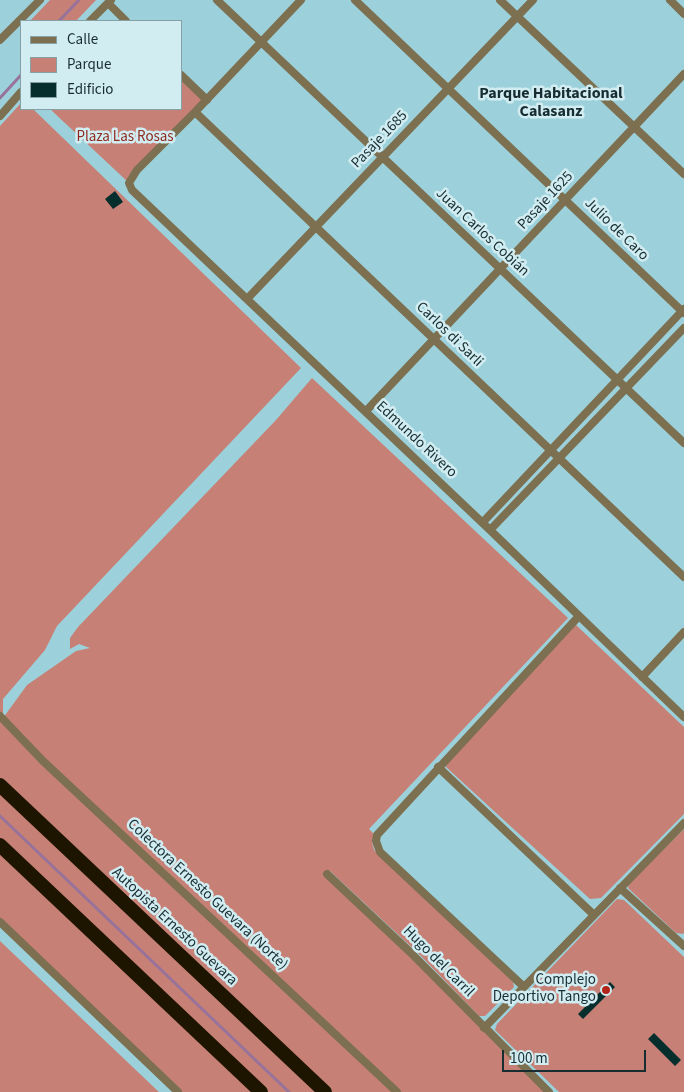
<!DOCTYPE html>
<html>
<head>
<meta charset="utf-8">
<style>
	body { margin:0 }
	#map { position:relative; width:684px; height:1092px; overflow:hidden; background:#9cd1db; font-family:"Source Sans 3",sans-serif }
	canvas { display:block }
	.legend { position:absolute; left:20px; top:20px; width:162px; height:90px; box-sizing:border-box; background:#d2edf2; border:1px solid #87a0a5; margin:0; padding:6px 9px; list-style:none; font-size:15px; color:#172d31 }
	.legend li { display:flex; align-items:center; gap:10px; height:25px }
	.legend b { width:25px; border:1px solid #87a0a5 }
	.scale { position:absolute; left:502px; top:1050px; width:144px; height:22px; box-sizing:border-box; border:2px solid #172d31; border-top:0; padding-left:6px; font-size:15px; line-height:18px; white-space:nowrap; color:#172d31; -webkit-text-stroke:4px #d2edf2; paint-order:stroke }
</style>
</head>
<body>
<div id="map">
<canvas width="684" height="1092"></canvas>
<ul class="legend">
<li><b style="height:6px;background:#7c7050"></b>Calle</li>
<li><b style="height:14px;background:#c78075"></b>Parque</li>
<li><b style="height:14px;background:#052e2c"></b>Edificio</li>
</ul>
<div class="scale">100 m</div>
</div>
<script>
const ctx = document.querySelector('canvas').getContext('2d');
ctx.lineJoin = 'round';
function paint(path, color) { ctx.fillStyle = color; ctx.fill(path, 'evenodd'); }
const poly = rows => new Path2D(rows.map(r => 'M' + r).join(''));
function strokePath(path, color, width, dash) { ctx.strokeStyle = color; ctx.lineWidth = width; ctx.lineCap = dash ? 'butt' : 'round'; ctx.setLineDash(dash || []); ctx.stroke(path); }
function label(font, color, halo, rows, align = 'center') {
  ctx.font = font + ' "Source Sans 3",sans-serif'; ctx.lineWidth = 5; ctx.setLineDash([]); ctx.textBaseline = 'middle'; ctx.strokeStyle = halo; ctx.fillStyle = color; for (const [text, x, y, turn = 0] of rows) {
    ctx.save(); ctx.translate(x, y); ctx.rotate((+turn || 0) * Math.PI / 180); ctx.textAlign = isNaN(turn) ? turn : align; if (halo) ctx.strokeText(text, 0, 0); ctx.fillText(text, 0, 0); ctx.restore();
  }
}
paint(poly([
	[50,0,96,0,76,21,30,21],
	[181,75,207,100,129,183,50,109,181,109],
	[21,103,21,109,33,109,301,368,57,626,45,650,3,699,3,718,27,685,76,651,90,648,79,644,70,649,70,638,78,627,276,420,312,378,568,618,369,829,374,834,372,842,374,850,513,982,514,987,485,1016,479,1016,420,955,330,871,327,874,549,1092,178,1092,0,922,0,126],
	[576,625,684,727,684,814,601,898,590,899,446,767,449,760,570,630],
	[684,829,684,933,683,934,676,933,628,888,629,883],
	[617,899,624,900,684,957,684,1092,559,1092,495,1030,497,1024],
	[0,941,159,1092,0,1092]
]), '#c78075');
strokePath(poly([
	[59,21,79,0],
	[0,98,21,75],
	[0,816,289,1092]
]), '#97729b', 3);
paint(poly([
	[115,191,123,202,113,209,105,199],
	[610,982,615,987,583,1019,578,1014],
	[654,1033,681,1060,675,1066,648,1039]
]), '#052e2c');
strokePath(poly([
	[217,0,684,443],
	[301,0,195,112,137,170,129,183,132,190,490,530,684,717],
	[355,0,684,313],
	[500,0,684,174],
	[670,0,684,14],
	[108,3,126,21],
	[90,21,111,0],
	[0,40,40,0],
	[181,75,207,100],
	[195,112,684,577],
	[0,116,21,92],
	[247,299,533,0],
	[366,411,684,74],
	[483,522,684,309],
	[490,530,684,328],
	[642,677,684,632],
	[0,716,43,761,397,1092],
	[438,767,594,915],
	[327,874,410,952,549,1092],
	[620,888,684,946],
	[0,922,178,1092],
	[524,987,380,852,376,841,377,835,579,616],
	[484,1028,684,823]
]), '#7c7050', 8);
strokePath(poly([
	[0,785,325,1092],
	[0,845,261,1092]
]), '#1e1500', 14);
for (const [x, y, r, color] of [
	[606,990,5,"#b32519"]
]) { const dot = new Path2D(); dot.arc(x, y, r, 0, 2 * Math.PI); ctx.fillStyle = color; ctx.fill(dot); strokePath(dot, '#d2edf2', 2); }
label('15px', '#8f2a1f', '#d2edf2', [
	["Plaza Las Rosas",125,138]
]);
label('15px', '#172d31', '#d2edf2', [
	["Pasaje 1685",380,140,-46],
	["Pasaje 1625",546,201,-47],
	["Julio de Caro",616,230,44],
	["Juan Carlos Cobián",482,233,43],
	["Carlos di Sarli",449,335,44],
	["Edmundo Rivero",416,440,43],
	["Colectora Ernesto Guevara (Norte)",207,895,43],
	["Autopista Ernesto Guevara",174,927,43],
	["Hugo del Carril",438,962,45]
]);
label('15px', '#172d31', '#d2edf2', [
	["Complejo",596,981],
	["Deportivo Tango",596,998]
], 'right');
label('bold 16px', '#172d31', '#d2edf2', [
	["Parque Habitacional",551,94],
	["Calasanz",551,112]
]);
</script>
</body>
</html>
